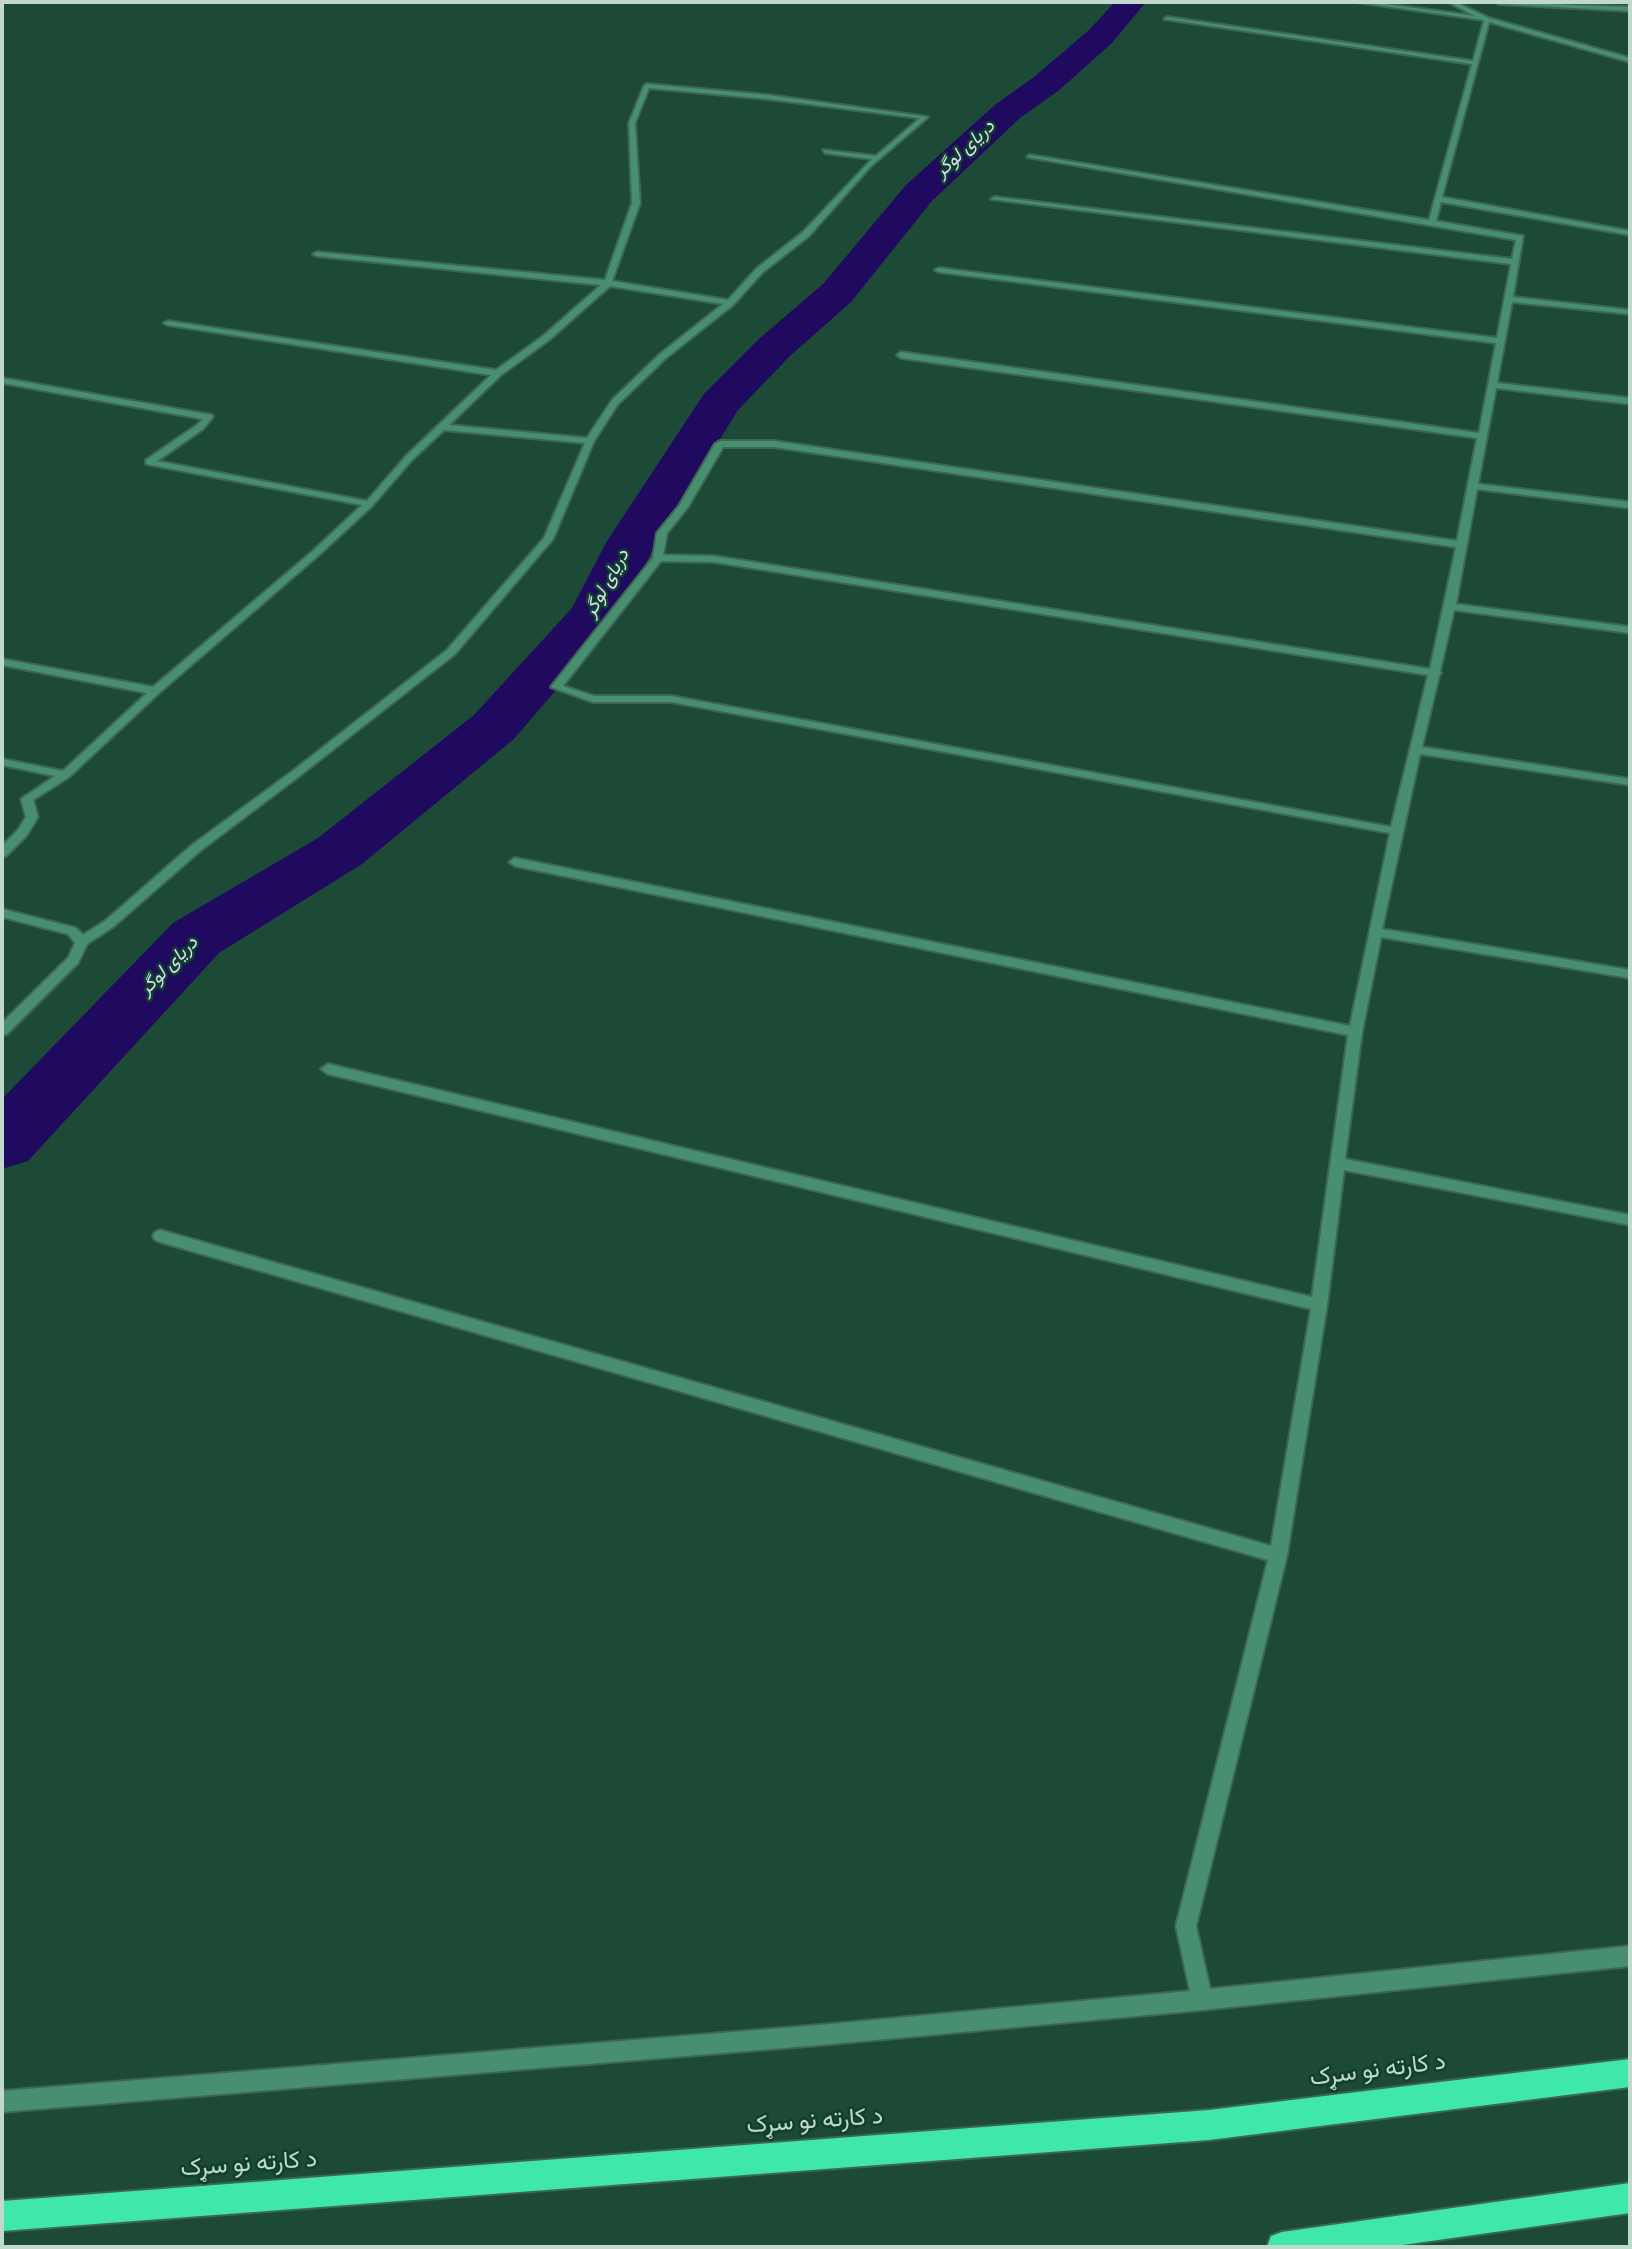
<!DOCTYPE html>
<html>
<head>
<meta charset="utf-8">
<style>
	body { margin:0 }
	#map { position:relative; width:1632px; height:2249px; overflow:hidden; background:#1c4a36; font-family:Overpass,sans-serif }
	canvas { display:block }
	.frame { position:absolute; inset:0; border:4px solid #c1d9cd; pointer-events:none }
</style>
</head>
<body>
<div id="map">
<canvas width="1632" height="2249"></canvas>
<div class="frame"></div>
</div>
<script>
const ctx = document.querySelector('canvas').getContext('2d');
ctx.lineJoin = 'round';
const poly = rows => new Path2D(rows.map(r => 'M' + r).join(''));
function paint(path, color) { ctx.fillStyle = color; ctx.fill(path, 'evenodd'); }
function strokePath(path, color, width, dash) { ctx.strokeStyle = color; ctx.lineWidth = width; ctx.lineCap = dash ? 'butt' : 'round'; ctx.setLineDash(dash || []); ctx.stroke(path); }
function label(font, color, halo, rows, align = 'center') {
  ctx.font = font + ' Overpass,Vazirmatn,sans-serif'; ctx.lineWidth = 5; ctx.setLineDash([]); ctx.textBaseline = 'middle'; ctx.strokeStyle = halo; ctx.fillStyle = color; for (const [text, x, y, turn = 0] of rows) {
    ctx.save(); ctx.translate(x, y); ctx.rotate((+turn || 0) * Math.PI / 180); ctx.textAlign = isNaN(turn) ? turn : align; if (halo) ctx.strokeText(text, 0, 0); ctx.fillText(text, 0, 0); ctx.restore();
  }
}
paint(poly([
	[1115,2,1146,2,1111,44,1058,91,1020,118,932,201,851,302,790,356,738,410,657,541,621,614,514,739,362,864,219,953,28,1161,2,1169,2,1099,173,923,318,838,474,715,572,608,607,541,704,394,760,338,823,284,906,185,996,104,1034,77,1089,30,1115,2]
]), '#200a60');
const minor = poly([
	[1356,2,1370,2,1475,16,1448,2,1455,2,1489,18,1630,58,1630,62,1489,22,1442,197,1630,231,1630,235,1441,202,1436,221,1523,236,1513,297,1630,310,1630,314,1512,302,1497,383,1630,398,1630,404,1496,388,1478,484,1630,502,1630,508,1477,489,1456,604,1630,627,1630,633,1454,610,1440,671,1441,673,1439,676,1422,747,1630,779,1630,785,1420,754,1382,929,1630,970,1630,978,1381,937,1362,1032,1345,1159,1630,1215,1630,1225,1344,1170,1327,1305,1287,1555,1196,1926,1210,1989,1630,1946,1630,1966,1202,2010,820,2045,2,2112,2,2091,820,2025,1190,1991,1176,1926,1268,1560,160,1242,155,1240,153,1236,155,1232,160,1230,1271,1546,1311,1309,328,1074,321,1069,328,1064,1312,1297,1348,1035,515,866,509,862,515,858,1350,1026,1390,833,671,702,593,702,551,687,653,558,657,533,679,506,715,444,720,441,774,441,1457,541,1477,438,901,358,897,355,901,352,1479,433,1496,343,939,272,935,270,939,268,1497,338,1511,264,991,199,995,197,1512,259,1516,240,1027,157,1030,155,1429,220,1472,64,1164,19,1167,17,1473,61,1484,20,1356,2],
	[723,447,774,447,1456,547,1430,669,714,556,663,555,667,533,688,507,723,447],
	[661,561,714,562,1428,675,1391,827,671,696,594,696,563,686,661,561],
	[1496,2,1630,7,1630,11,1499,4,1496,2],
	[647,84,768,95,928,117,870,167,809,236,763,272,733,305,666,358,618,404,594,441,553,539,455,654,302,774,200,851,113,927,87,944,78,963,7,1034,2,1035,2,1023,68,958,75,943,68,934,2,917,2,909,76,928,83,935,105,921,192,845,294,770,447,650,544,538,585,443,444,430,412,460,372,506,320,554,159,693,69,777,33,800,38,817,27,835,6,856,2,857,2,846,18,830,26,817,21,799,55,776,2,765,2,759,63,771,147,693,2,665,2,659,153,687,314,550,362,505,146,464,146,460,197,425,203,419,2,383,2,378,212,415,213,417,203,429,157,461,367,501,406,456,491,375,168,325,164,323,168,321,496,370,543,336,601,285,317,256,313,254,317,252,605,280,632,203,629,123,644,86,647,84],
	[649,88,768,99,920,118,876,156,823,150,825,153,872,159,803,232,757,268,728,300,612,281,640,203,635,123,649,88],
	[610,286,723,304,660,354,612,400,587,438,449,425,501,375,549,340,610,286]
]);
const trunk = poly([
	[1630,2059,1630,2087,1209,2140,2,2231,2,2201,1209,2110,1630,2059],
	[1630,2183,1630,2213,1388,2247,1267,2247,1271,2236,1282,2232,1630,2183]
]);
strokePath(minor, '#3d6754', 4);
strokePath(trunk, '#3d6754', 4);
paint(minor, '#488f6f');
paint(trunk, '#3fe7a8');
label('italic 19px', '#dbddf5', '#103f2c', [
	["دریای لوگر",966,150,-43],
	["دریای لوگر",608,584,-61],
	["دریای لوگر",170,967,-45]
]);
label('24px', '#c1d9cd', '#103f2c', [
	["د کارته نو سړک",1378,2072,-7],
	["د کارته نو سړک",815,2123,-4],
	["د کارته نو سړک",249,2166,-4]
]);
</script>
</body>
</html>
